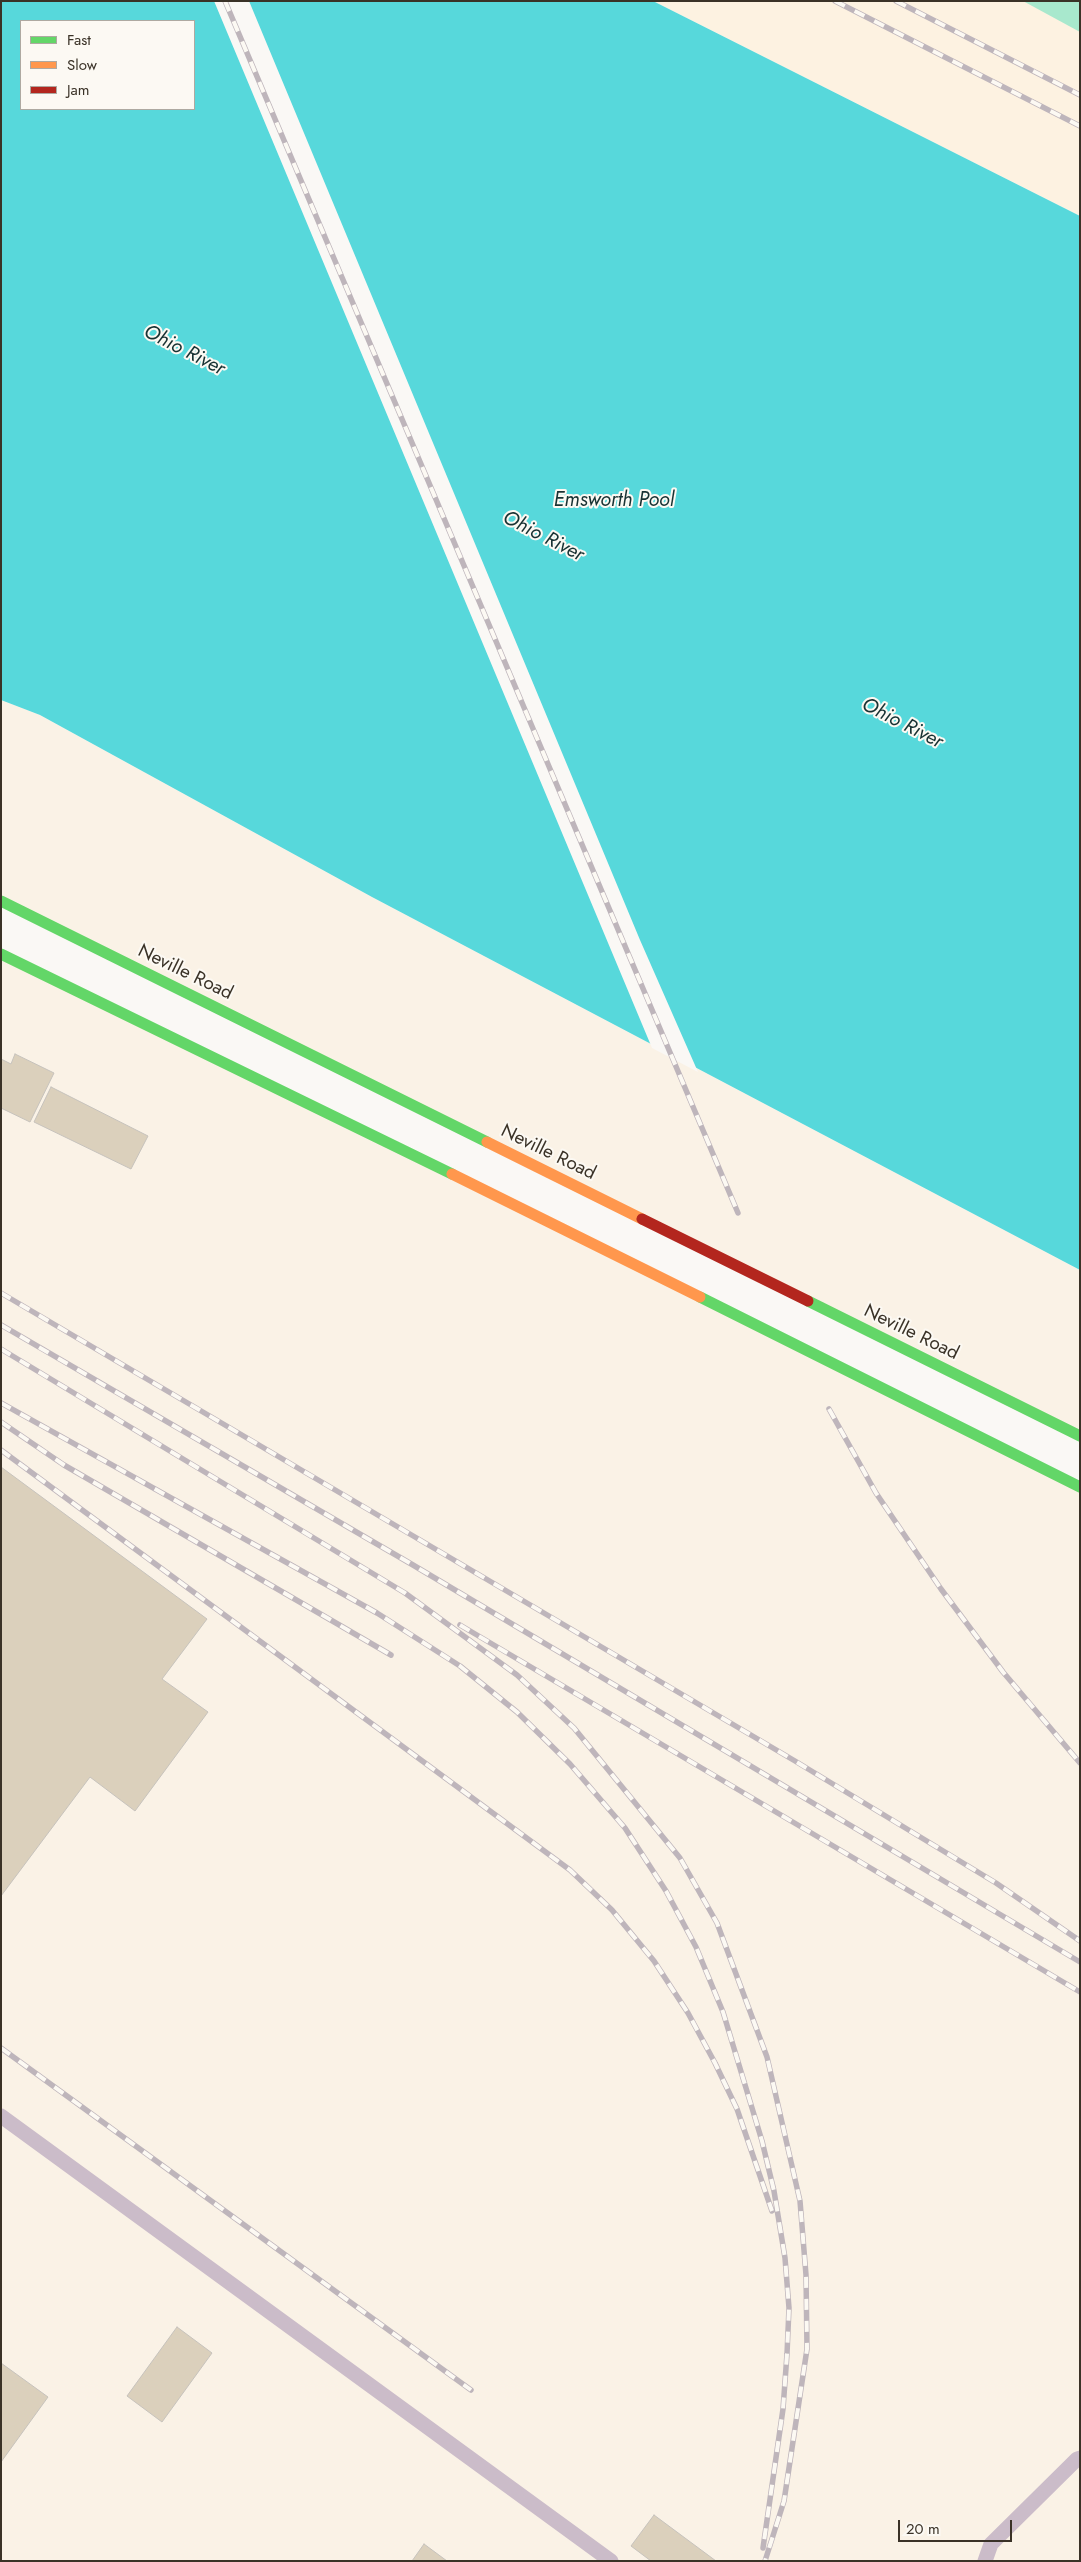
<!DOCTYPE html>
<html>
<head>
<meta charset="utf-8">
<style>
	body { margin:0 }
	#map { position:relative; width:1081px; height:2562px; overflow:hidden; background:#faf8f5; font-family:Jost,sans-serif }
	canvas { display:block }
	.frame { position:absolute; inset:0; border:2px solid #3a3227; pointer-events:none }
	.legend { position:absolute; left:20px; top:20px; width:175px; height:90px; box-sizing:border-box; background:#fcf9f3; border:1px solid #aea9a1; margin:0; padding:6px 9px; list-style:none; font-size:15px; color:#3a3227 }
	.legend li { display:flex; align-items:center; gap:10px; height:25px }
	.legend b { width:25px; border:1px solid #aea9a1 }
	.scale { position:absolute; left:898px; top:2520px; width:114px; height:22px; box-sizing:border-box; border:2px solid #3a3227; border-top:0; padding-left:6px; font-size:15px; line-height:18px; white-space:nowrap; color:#3a3227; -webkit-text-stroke:4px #fcf9f3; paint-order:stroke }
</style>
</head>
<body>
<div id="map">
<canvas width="1081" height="2562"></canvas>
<div class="frame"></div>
<ul class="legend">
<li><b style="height:6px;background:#63d668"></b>Fast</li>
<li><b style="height:6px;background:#ff974d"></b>Slow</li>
<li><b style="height:6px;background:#b3261e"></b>Jam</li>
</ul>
<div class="scale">20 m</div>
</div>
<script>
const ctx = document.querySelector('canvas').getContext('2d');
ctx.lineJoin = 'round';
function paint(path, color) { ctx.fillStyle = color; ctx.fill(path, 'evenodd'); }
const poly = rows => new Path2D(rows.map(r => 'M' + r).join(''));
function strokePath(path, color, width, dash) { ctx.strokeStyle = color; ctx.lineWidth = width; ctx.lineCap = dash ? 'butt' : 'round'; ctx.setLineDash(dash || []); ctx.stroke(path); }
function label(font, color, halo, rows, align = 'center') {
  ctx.font = font + ' Jost,sans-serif'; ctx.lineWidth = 4; ctx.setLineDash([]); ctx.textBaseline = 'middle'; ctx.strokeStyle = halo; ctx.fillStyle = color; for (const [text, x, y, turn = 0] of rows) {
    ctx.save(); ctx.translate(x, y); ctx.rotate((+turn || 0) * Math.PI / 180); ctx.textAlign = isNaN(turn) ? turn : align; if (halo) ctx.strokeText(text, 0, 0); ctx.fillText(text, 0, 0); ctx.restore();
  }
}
paint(poly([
	[653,1,1080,1,1080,216]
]), '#fdf2e1');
paint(poly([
	[1,700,40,715,372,897,1080,1270,1080,1436,1,901],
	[1,954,1080,1487,1080,2561,1,2561]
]), '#faf2e6');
paint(poly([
	[1023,1,1080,1,1080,32]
]), '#a8e8cd');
paint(poly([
	[1,1,653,1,1080,216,1080,1270,372,897,40,715,1,700],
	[21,21,194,21,194,109,21,109]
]), '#57d8db');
paint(poly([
	[214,1,249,1,640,940,698,1072,652,1048]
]), '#faf8f5');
const building = poly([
	[15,1054,54,1073,30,1122,1,1108,1,1059,11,1064,15,1054],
	[51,1087,148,1136,131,1169,34,1122,51,1087],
	[1,1467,207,1619,162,1679,208,1712,135,1811,90,1777,1,1896,1,1467],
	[177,2327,212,2353,162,2422,127,2396,177,2327],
	[1,2363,48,2397,1,2462,1,2363],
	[654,2515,716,2561,651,2561,631,2546,654,2515],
	[424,2544,447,2561,412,2561,424,2544]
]);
paint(building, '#dbd0bc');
strokePath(building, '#c7c3bd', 1);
strokePath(poly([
	[1,2116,611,2561],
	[985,2561,991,2544,1077,2459,1080,2458]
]), '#cbbcc9', 15);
strokePath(poly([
	[1,901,487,1142],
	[1,954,452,1174],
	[700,1297,1080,1487],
	[808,1301,1080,1436]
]), '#63d668', 11);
strokePath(poly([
	[487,1142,642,1219],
	[452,1174,700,1297]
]), '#ff974d', 11);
strokePath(poly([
	[642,1219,808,1301]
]), '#b3261e', 11);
const rail = poly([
	[225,1,738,1213],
	[835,1,1080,126],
	[896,1,1080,95],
	[1,1293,795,1761,996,1883,1080,1941],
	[1,1325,413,1565,1080,1962],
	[1,1349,405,1593,517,1675,574,1728,680,1858,717,1923,767,2057,800,2201,806,2275,807,2349,784,2501,765,2561],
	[1,1403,377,1613,460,1666,517,1712,570,1764,625,1828,666,1891,696,1947,723,2012,762,2141,774,2191,785,2258,789,2308,787,2354,783,2409,763,2548],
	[829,1409,876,1493,941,1589,1003,1672,1080,1763],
	[1,1422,64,1465,391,1655],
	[1,1450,570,1870,612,1910,654,1961,688,2013,715,2063,737,2109,772,2211],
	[460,1625,1080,1992],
	[1,2048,471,2390]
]);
strokePath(rail, '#beb5bb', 5.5);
strokePath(rail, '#fcf9f3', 4, [11]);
label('19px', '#3a3227', '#fcf9f3', [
	["Neville Road",185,973,26],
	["Neville Road",548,1153,26],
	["Neville Road",911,1333,26]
]);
label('italic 20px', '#183233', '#fcf9f3', [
	["Ohio River",184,351,27],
	["Emsworth Pool",614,501],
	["Ohio River",543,537,27],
	["Ohio River",902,724,27]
]);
</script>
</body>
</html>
